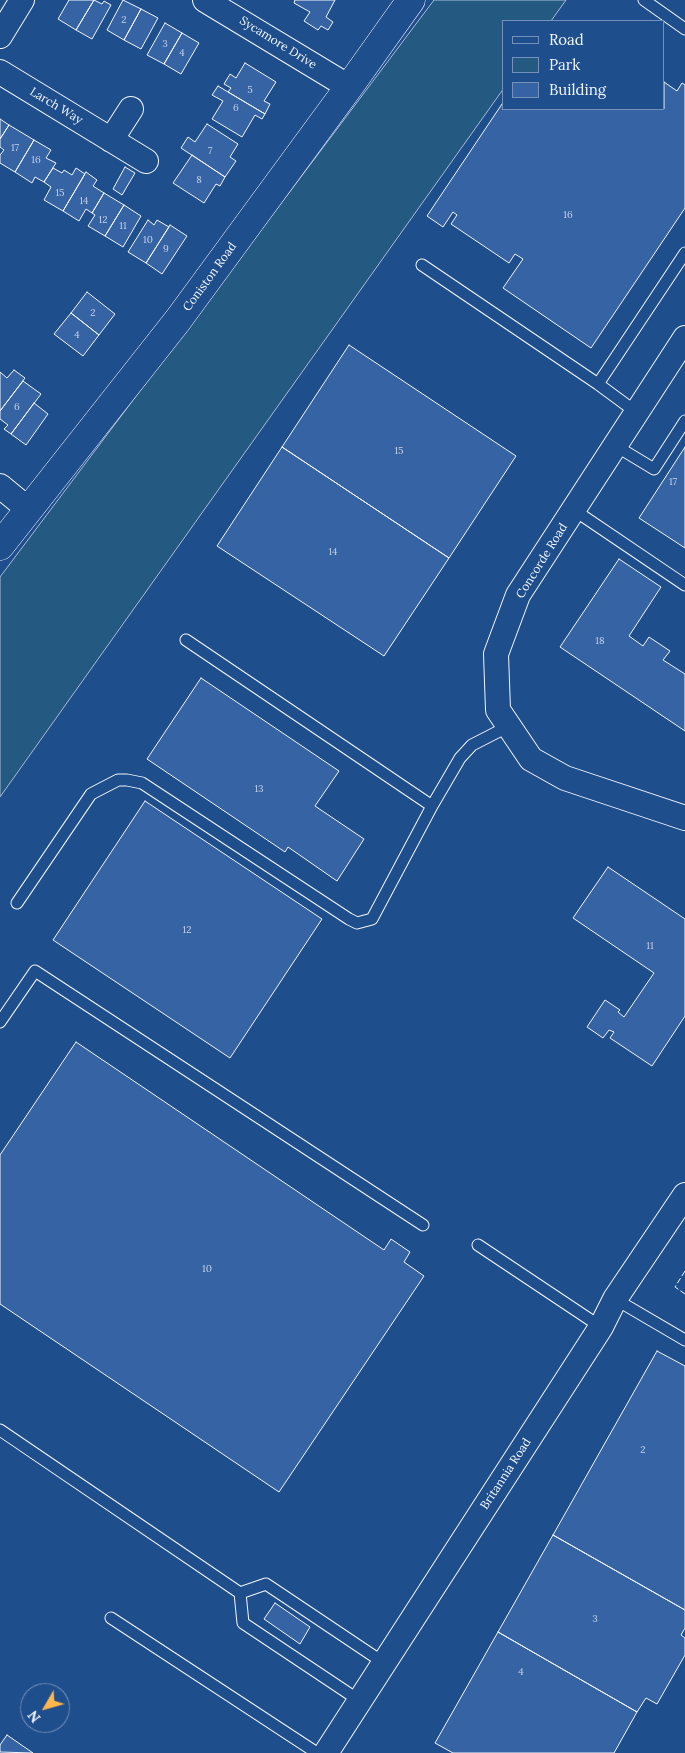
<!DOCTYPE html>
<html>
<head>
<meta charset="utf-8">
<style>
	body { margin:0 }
	#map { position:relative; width:685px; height:1753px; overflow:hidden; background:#1f4e8c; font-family:Lora,serif }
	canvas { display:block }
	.legend { position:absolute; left:502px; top:20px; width:162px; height:90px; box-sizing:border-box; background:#1f4e8c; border:1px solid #7391ba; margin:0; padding:6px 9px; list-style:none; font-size:15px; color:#f2f6ff }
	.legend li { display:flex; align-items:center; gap:10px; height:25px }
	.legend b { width:25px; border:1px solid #7391ba }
	.north { position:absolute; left:20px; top:1683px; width:50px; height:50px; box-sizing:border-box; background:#1f4e8c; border:1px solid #7391ba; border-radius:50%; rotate:232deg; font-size:14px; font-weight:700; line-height:20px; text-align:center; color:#f2f6ff }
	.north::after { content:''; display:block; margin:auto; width:18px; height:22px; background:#ffb74d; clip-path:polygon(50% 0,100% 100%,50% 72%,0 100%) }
</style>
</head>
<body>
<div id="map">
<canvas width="685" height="1753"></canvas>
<ul class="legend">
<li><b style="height:6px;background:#1f4e8c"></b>Road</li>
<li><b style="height:14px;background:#245a82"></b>Park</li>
<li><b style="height:14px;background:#3563a3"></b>Building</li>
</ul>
<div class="north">N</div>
</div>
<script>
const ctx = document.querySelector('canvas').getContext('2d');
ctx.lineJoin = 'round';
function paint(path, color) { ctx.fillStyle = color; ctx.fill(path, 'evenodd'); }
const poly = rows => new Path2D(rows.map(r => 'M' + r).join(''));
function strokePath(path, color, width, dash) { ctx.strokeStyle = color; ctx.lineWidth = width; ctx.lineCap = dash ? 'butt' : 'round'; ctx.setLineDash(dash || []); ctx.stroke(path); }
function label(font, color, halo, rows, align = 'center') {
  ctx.font = font + ' Lora,serif'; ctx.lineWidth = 4; ctx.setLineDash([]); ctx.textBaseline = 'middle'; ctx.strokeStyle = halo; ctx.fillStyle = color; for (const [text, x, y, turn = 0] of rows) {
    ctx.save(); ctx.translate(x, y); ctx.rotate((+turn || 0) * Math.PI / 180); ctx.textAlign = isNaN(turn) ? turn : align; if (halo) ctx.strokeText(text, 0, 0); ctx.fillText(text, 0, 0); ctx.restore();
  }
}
const green = poly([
	[434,0,566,0,551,21,504,21,504,88,0,797,0,577,434,0]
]);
paint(green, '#245a82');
strokePath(green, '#a8bbd7', 1);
const building = poly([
	[69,0,94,0,76,30,58,19,69,0],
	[94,0,102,4,104,1,111,5,92,39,76,30,94,0],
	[123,0,141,9,124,40,107,30,123,0],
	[295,0,335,0,326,17,333,22,328,30,321,26,318,30,304,21,310,12,294,3,295,0],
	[141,9,158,18,141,49,124,40,141,9],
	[165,23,182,33,164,64,147,55,165,23],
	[182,33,199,43,181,74,164,64,182,33],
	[245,63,276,82,264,101,270,104,265,114,228,92,231,88,224,84,230,74,236,78,245,63],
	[664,82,677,91,682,83,685,85,685,208,591,348,503,288,523,259,515,254,509,263,451,224,457,215,453,212,443,227,427,216,504,101,504,109,664,109,664,82],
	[218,86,265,114,262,119,255,115,242,137,212,119,223,101,212,95,218,86],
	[0,119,9,125,0,139,0,119],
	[207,124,238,144,230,157,236,161,225,177,181,148,188,137,195,142,207,124],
	[9,125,34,140,15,172,0,163,0,155,4,150,0,147,0,139,9,125],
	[34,140,51,150,46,158,56,163,44,182,35,177,32,183,15,172,34,140],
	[192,155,225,177,220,186,216,184,204,203,173,183,192,155],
	[125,167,135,173,122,195,113,189,125,167],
	[53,168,62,173,64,170,72,175,76,168,85,174,63,211,44,200,51,187,44,182,53,168],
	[86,172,97,180,93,186,104,193,92,213,86,209,79,221,63,211,86,172],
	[104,193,124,205,105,236,88,226,95,215,92,213,104,193],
	[124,205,141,216,123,247,105,236,124,205],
	[148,220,154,225,157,220,169,227,146,263,128,252,148,220],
	[170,225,187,236,162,274,146,263,170,225],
	[87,292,115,314,99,335,71,313,87,292],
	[71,313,99,335,83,356,54,334,71,313],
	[349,345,516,456,449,558,282,447,349,345],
	[14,370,25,378,0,411,0,372,7,378,14,370],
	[23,381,41,394,11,434,4,429,8,425,0,419,0,411,23,381],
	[34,403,48,414,26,445,11,434,34,403],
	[282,447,449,558,384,656,217,546,282,447],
	[685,447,685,548,639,518,685,447],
	[619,559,661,587,629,636,643,646,649,637,670,651,663,660,685,674,685,731,560,647,619,559],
	[201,678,339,771,315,806,364,839,337,881,288,847,285,852,147,759,201,678],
	[145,801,322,919,230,1058,53,940,145,801],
	[608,867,685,919,685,1016,652,1066,610,1038,614,1032,609,1030,603,1038,587,1027,605,1000,620,1010,618,1012,624,1017,654,973,573,918,608,867],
	[76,1042,384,1250,391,1239,410,1252,404,1262,424,1276,279,1492,0,1304,0,1155,76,1042],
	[657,1351,685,1366,685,1610,553,1535,657,1351],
	[553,1535,685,1610,685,1628,681,1635,685,1638,685,1655,657,1704,646,1698,637,1712,498,1632,553,1535],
	[275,1603,310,1627,300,1644,264,1619,275,1603],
	[498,1632,637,1712,614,1753,453,1753,435,1743,498,1632],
	[7,1735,33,1753,0,1752,0,1745,7,1735]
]);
paint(building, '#3563a3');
strokePath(building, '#f2f6ff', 1);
const lane = poly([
	[644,0,685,29],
	[422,265,598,384],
	[636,412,598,384,685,253],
	[616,446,654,469,685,421],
	[574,510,685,585],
	[186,640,432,806],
	[17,903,91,794,118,780,127,780,142,783,349,919,357,923,372,919,432,806,460,758,472,745,509,726],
	[0,1022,35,971,423,1225],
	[478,1245,601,1327],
	[615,1299,685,1340],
	[0,1430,240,1593],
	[111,1618,317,1753],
	[360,1701,243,1623,240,1593,266,1584,384,1663]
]);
const street = poly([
	[205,0,349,87],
	[0,36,22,0],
	[0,72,146,161],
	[111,140,131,109],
	[685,338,518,595,496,654,498,710,531,759,565,778,685,818],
	[0,486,28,509],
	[326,1753,601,1327,615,1299,685,1195]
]);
const secondary = poly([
	[0,546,178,320,349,87,411,0]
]);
strokePath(lane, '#f2f6ff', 13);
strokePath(street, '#f2f6ff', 26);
strokePath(secondary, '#f2f6ff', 29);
strokePath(lane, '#1f4e8c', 11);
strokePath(street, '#1f4e8c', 24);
strokePath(secondary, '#1f4e8c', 28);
strokePath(poly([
	[685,1271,675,1287,685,1294]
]), '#f2f6ff', 1, [6, 2.5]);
label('10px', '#c3d1e8', null, [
	["2",124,20],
	["3",165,44],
	["4",182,53],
	["5",250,90],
	["6",236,108],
	["17",15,148],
	["7",210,151],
	["16",36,160],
	["8",199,180],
	["15",60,193],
	["14",84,201],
	["16",568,215],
	["12",103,220],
	["11",123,226],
	["10",148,240],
	["9",166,249],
	["2",93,313],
	["4",77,335],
	["6",17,407],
	["15",399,451],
	["17",673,482],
	["14",333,552],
	["18",600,641],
	["13",259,789],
	["12",187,930],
	["11",650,946],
	["10",207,1269],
	["2",643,1450],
	["3",595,1619],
	["4",521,1672]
]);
label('12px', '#f2f6ff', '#1f4e8c', [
	["Sycamore Drive",278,43,32],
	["Larch Way",56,106,31],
	["Coniston Road",210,277,-54],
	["Concorde Road",542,561,-58],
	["Britannia Road",506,1474,-57]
]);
</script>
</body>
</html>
